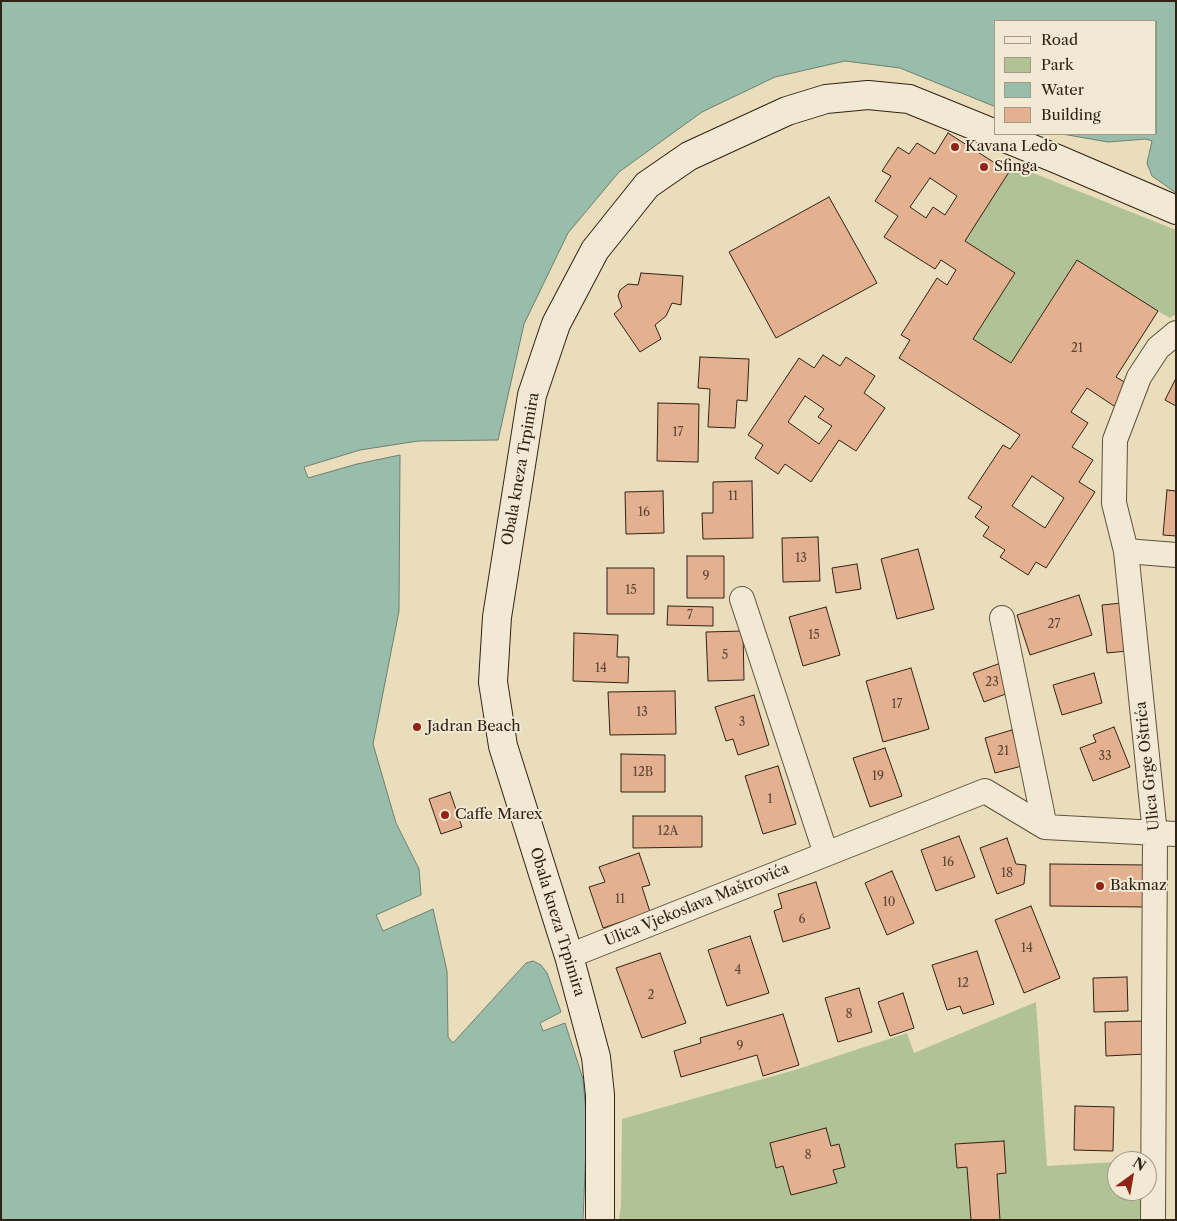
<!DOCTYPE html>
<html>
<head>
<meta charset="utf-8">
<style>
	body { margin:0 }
	#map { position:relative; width:1177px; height:1221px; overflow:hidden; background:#e9ddbb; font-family:"Libre Caslon Text",serif }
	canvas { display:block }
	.frame { position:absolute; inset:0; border:2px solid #312216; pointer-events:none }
	.legend { position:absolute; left:994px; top:20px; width:162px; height:115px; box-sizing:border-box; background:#f1e9d3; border:1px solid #a49987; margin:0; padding:6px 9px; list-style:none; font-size:15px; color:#312216 }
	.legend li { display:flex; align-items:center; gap:10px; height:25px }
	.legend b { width:25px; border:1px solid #a49987 }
	.north { position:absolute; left:1107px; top:1151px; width:50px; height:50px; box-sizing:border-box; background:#f1e9d3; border:1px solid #a49987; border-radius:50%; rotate:32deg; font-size:14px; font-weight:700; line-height:20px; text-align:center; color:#312216 }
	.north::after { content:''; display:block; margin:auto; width:18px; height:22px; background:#8f2418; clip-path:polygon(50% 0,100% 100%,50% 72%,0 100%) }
</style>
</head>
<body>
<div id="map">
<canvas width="1177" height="1221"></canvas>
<div class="frame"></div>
<ul class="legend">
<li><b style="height:6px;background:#f1e9d3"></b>Road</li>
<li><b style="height:14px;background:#b1c294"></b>Park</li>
<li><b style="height:14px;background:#99bdab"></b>Water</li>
<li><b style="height:14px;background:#e3b18f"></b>Building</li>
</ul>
<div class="north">N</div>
</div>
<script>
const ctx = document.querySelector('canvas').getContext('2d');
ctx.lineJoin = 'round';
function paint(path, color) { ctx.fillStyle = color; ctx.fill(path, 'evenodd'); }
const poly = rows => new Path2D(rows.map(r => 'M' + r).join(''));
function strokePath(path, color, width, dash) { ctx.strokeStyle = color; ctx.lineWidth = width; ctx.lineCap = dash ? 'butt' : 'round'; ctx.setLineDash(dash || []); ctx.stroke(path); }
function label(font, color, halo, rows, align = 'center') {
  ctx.font = font + ' "Libre Caslon Text",serif'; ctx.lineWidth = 4; ctx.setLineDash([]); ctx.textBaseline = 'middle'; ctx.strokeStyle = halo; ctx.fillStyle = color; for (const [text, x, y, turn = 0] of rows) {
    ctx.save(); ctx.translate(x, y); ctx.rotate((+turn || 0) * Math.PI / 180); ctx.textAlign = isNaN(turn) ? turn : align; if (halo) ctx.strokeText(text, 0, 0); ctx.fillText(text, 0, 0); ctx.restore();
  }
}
paint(poly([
	[1013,165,1176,230,1176,314,1170,318,1158,311,1077,260,1011,363,973,339,1015,273,965,241],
	[1036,1002,1047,1166,1117,1162,1117,1191,1141,1191,1140,1220,619,1220,621,1205,622,1119,798,1069,907,1033,914,1053]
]), '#b1c294');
const water = poly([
	[1,1,1176,1,1176,193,1152,176,1147,163,1152,141,1146,139,1108,142,1062,134,1156,134,1156,21,996,21,996,107,900,68,845,61,775,77,702,112,619,172,568,233,524,324,498,440,418,441,360,450,304,467,308,478,357,464,400,455,399,611,373,744,396,823,419,869,421,895,376,915,383,931,433,909,447,971,448,1037,453,1043,526,963,533,961,541,965,547,973,561,1012,540,1023,543,1031,565,1023,583,1079,587,1124,583,1220,1,1220,1,1]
]);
paint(water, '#99bdab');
strokePath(water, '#6f7f6f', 1);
const building = poly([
	[948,133,1009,172,965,241,1015,273,973,339,1011,363,1077,260,1158,311,1116,377,1131,386,1117,408,1087,388,1071,412,1088,423,1072,447,1093,460,1079,482,1095,492,1046,568,1036,562,1028,575,1000,557,1005,550,983,536,989,527,975,517,982,507,968,498,1003,445,1010,449,1020,435,899,358,910,340,901,335,937,278,947,285,956,270,941,260,935,269,884,237,898,216,875,201,891,176,882,171,898,147,909,154,917,143,935,154,948,133],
	[930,178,957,196,945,215,933,207,926,218,910,207,930,178],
	[1032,476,1064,498,1045,528,1012,506,1032,476],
	[829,197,877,283,776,338,729,252,829,197],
	[641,273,683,276,681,305,672,303,666,316,655,325,661,339,640,352,614,314,622,307,618,296,620,290,628,284,638,285,641,273],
	[823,355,840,366,846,357,875,376,864,393,885,408,856,451,839,440,811,482,785,464,778,474,755,458,763,445,748,435,799,358,814,368,823,355],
	[805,396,824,409,818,417,832,426,819,444,788,422,805,396],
	[700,357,749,359,747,401,737,400,735,428,708,427,710,389,698,388,700,357],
	[1176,378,1176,406,1165,400,1176,378],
	[658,403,699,404,698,462,657,461,658,403],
	[752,481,753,538,703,539,702,513,713,513,713,482,752,481],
	[1167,490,1176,491,1176,536,1163,535,1167,490],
	[663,491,664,533,626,534,625,492,663,491],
	[818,537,820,581,783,582,782,538,818,537],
	[918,549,934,609,897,619,881,559,918,549],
	[687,556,724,556,724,598,687,598,687,556],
	[857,564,861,589,836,593,832,568,857,564],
	[607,568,654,568,654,614,607,614,607,568],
	[1079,595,1092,635,1030,655,1017,615,1079,595],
	[1122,603,1127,651,1107,653,1102,605,1122,603],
	[668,606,713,607,713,626,667,625,668,606],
	[826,607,840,655,803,666,789,617,826,607],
	[743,631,744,680,708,681,706,632,743,631],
	[574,633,618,635,617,657,629,657,628,683,573,681,574,633],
	[1001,663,1011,692,984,702,973,673,1001,663],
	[911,668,929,729,883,742,866,681,911,668],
	[1094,673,1102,703,1062,715,1053,685,1094,673],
	[675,691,676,734,610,735,608,692,675,691],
	[754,695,769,745,738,755,733,739,726,741,715,707,754,695],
	[1114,727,1130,767,1093,781,1080,748,1096,742,1093,735,1114,727],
	[1012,730,1022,766,995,773,985,738,1012,730],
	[885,748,902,796,870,807,853,758,885,748],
	[621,754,665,755,665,792,621,792,621,754],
	[778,766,796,824,763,834,745,776,778,766],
	[450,792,462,827,441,834,429,799,450,792],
	[633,816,702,816,702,847,633,848,633,816],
	[959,836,975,877,936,891,921,850,959,836],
	[1007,838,1016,864,1026,865,1024,884,997,894,980,848,1007,838],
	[639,853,650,885,642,887,650,912,603,928,589,887,605,882,599,867,639,853],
	[1050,864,1147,865,1146,907,1050,906,1050,864],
	[892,871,914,923,887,935,865,883,892,871],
	[816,882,830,928,783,942,774,911,782,908,778,894,816,882],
	[1031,906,1060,978,1024,993,995,920,1031,906],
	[750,936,769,993,727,1006,708,950,750,936],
	[977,951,994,1004,963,1014,960,1006,947,1010,932,965,977,951],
	[660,953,686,1023,642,1038,616,968,660,953],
	[1127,977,1128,1011,1094,1012,1093,978,1127,977],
	[859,988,872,1032,838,1042,825,998,859,988],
	[903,993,914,1028,890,1036,878,1002,903,993],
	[783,1014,799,1065,763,1076,757,1055,681,1077,674,1051,701,1043,700,1038,783,1014],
	[1145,1021,1146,1054,1106,1056,1105,1022,1145,1021],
	[1075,1106,1114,1107,1113,1151,1074,1150,1075,1106],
	[826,1128,831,1146,839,1144,845,1167,833,1170,837,1183,791,1195,783,1166,776,1168,770,1143,826,1128],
	[1004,1141,1006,1173,997,1174,1000,1220,971,1220,967,1167,957,1168,955,1144,1004,1141]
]);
paint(building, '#e3b18f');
strokePath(building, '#312216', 1);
const street = poly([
	[1126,551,1176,555],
	[742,599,826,854],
	[1002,618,1045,827],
	[569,956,985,791,1045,827,1176,834],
	[1153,1220,1155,834,1126,551,1114,503,1115,440,1139,377,1158,348,1176,333]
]);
const secondary = poly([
	[600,1220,600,1095,596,1057,569,956,503,746,493,682,497,617,532,395,556,324,595,250,647,185,689,156,787,111,826,99,868,95,909,99,1057,159,1176,210]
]);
strokePath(street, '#5f513f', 26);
strokePath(secondary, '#312216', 30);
strokePath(street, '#f1e9d3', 24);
strokePath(secondary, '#f1e9d3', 28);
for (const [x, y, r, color] of [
	[955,147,5,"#8f2418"],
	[984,167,5,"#8f2418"],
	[417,727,5,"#8f2418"],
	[445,815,5,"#8f2418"],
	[1100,886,5,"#8f2418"]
]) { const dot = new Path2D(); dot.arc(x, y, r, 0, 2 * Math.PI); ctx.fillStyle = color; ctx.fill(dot); strokePath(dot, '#f1e9d3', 2); }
label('12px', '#5e4634', null, [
	["21",1077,349],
	["17",678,433],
	["11",733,497],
	["16",644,513],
	["13",801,559],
	["9",706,577],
	["15",631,591],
	["7",690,616],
	["27",1054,625],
	["15",814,636],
	["5",725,656],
	["14",601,669],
	["23",992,683],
	["17",897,705],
	["13",642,713],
	["3",742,723],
	["21",1003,752],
	["33",1105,757],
	["12B",643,773],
	["19",878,777],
	["1",770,800],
	["12A",668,832],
	["16",948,863],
	["18",1007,874],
	["11",620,900],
	["10",889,903],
	["6",802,920],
	["14",1027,949],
	["4",738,971],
	["12",963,984],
	["2",651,996],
	["8",849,1015],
	["9",740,1047],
	["8",808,1156]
]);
label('15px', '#312216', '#f1e9d3', [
	["Kavana Ledo",965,147],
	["Sfinga",994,167],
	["Jadran Beach",427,727],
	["Caffe Marex",455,815],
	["Bakmaz",1110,886]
], 'left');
label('15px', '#312216', '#f1e9d3', [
	["Obala kneza Trpimira",521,469,-80],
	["Ulica Grge Oštrića",1148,766,-96],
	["Ulica Vjekoslava Maštrovića",697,905,-22],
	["Obala kneza Trpimira",557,922,73]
]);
</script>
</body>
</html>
